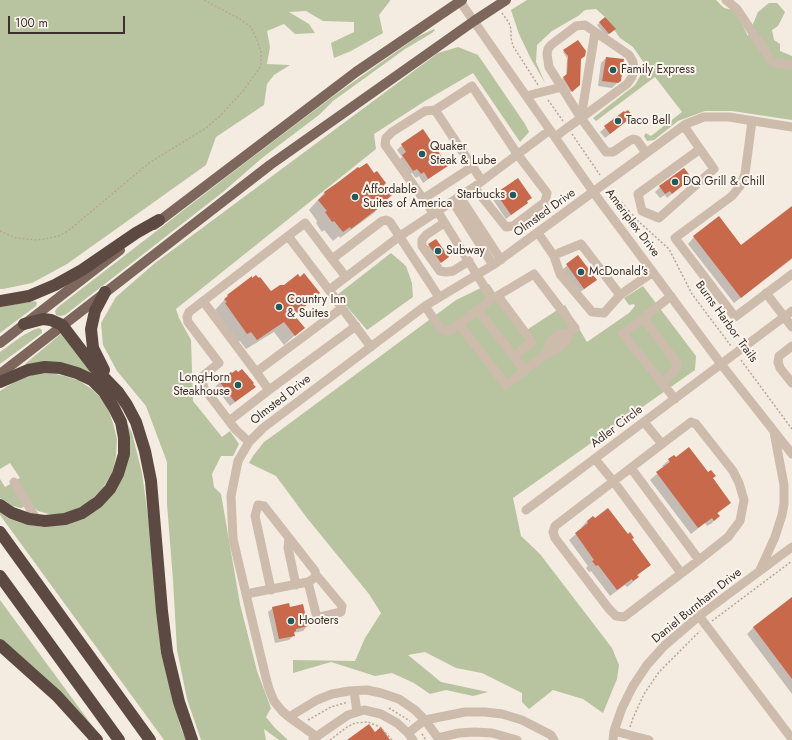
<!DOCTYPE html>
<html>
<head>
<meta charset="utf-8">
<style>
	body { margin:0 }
	#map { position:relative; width:792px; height:740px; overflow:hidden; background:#f4ebe1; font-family:Jost,sans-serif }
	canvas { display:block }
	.scale { position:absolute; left:8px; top:16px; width:117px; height:18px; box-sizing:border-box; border:2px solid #3b302b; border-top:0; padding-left:5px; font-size:12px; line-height:14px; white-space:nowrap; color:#3b302b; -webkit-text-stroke:3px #fbf5ee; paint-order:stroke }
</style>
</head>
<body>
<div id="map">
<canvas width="792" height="740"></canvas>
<div class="scale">100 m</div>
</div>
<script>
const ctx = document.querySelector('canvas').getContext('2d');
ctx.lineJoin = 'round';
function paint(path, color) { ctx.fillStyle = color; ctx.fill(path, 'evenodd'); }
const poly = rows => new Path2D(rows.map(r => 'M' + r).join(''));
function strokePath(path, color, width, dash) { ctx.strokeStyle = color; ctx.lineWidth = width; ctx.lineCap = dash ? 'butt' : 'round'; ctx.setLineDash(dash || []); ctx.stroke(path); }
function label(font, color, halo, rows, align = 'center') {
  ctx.font = font + ' Jost,sans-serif'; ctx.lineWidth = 4; ctx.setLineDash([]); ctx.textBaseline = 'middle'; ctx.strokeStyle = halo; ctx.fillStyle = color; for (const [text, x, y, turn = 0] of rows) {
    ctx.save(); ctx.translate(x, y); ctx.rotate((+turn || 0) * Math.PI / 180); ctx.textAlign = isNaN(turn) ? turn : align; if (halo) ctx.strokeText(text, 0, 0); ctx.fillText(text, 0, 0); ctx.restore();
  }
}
paint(poly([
	[0,0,390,0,390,1,379,15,383,33,351,51,334,58,331,43,354,32,354,22,323,21,306,11,289,12,309,24,315,33,295,34,284,24,267,31,270,47,267,64,290,65,274,75,267,84,264,105,216,137,206,165,67,264,32,283,3,289,0,289],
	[527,0,716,0,724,8,733,10,740,20,748,36,758,12,769,3,777,3,785,12,778,26,772,30,774,40,780,44,780,51,792,56,792,120,732,111,705,111,678,121,654,140,647,141,644,136,646,133,651,136,682,112,655,77,596,121,593,118,635,85,644,69,644,63,633,47,620,38,605,17,596,9,585,10,578,16,552,31,537,45,536,62,545,83,531,59,519,34,511,10],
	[434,29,435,30,432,33,405,49,333,101,319,115,262,158,223,192,65,315,60,316,56,315,55,311,58,307,233,172,332,97,417,37],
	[458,47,478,55,525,124,529,132,520,142,473,73,425,101,374,134,376,149,176,309,179,318,191,340,193,401,222,437,230,431,239,444,233,456,221,456,212,474,214,487,221,494,240,604,257,671,271,708,266,717,275,728,288,740,279,740,264,729,266,740,201,740,187,699,177,650,173,580,167,504,167,462,146,406,117,371,103,345,101,323,116,297,155,263,438,53],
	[391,253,406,266,412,283,413,297,367,330,337,295],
	[489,284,522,333,565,305,587,342,629,313,635,306,634,304,629,305,624,298,643,286,696,356,695,370,513,498,521,536,540,554,612,648,619,665,617,679,603,713,583,699,553,690,529,709,522,702,522,693,482,673,456,668,425,652,408,655,441,682,488,692,473,696,446,690,430,694,414,683,392,673,375,676,331,662,293,673,293,660,355,661,365,638,381,613,369,594,307,518,276,476,249,463,253,456,264,442,278,432,456,300],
	[35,301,37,303,36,306,0,333,0,307],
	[39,328,42,330,42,333,0,364,0,352,22,336,33,330],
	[62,333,101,381,25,364],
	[50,373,65,376,80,381,93,390,102,399,108,409,113,423,117,439,116,456,112,473,102,489,90,501,76,509,61,514,49,514,38,511,31,505,14,481,20,478,10,463,0,469,0,391,16,381,32,375],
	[122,413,132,433,142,473,173,697,181,729,186,740,164,740,0,515,0,512,10,519,25,524,42,527,62,525,117,486],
	[0,479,5,487,12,483,24,507,21,508,13,506,0,498],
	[0,600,102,739,0,639]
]), '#b8c4a0');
paint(poly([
	[600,22,611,32,606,36,597,25],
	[564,51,580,59,578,86,570,92,562,79,566,76,567,58,563,52],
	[606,58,620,80,612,88,598,86,601,63],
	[624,112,627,121,605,138,600,132],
	[423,131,447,166,423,183,419,176,416,178,412,173,408,175,398,161,402,157,397,150,402,145],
	[358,168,383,185,383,203,374,213,340,238,339,236,333,241,324,230,322,232,316,223,317,221,309,210,324,193],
	[691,178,667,198,665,195,660,198,655,192,660,187],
	[517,180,530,198,522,207,506,219,492,198,496,194],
	[792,207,792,259,734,303,688,244,694,237,741,246],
	[429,245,448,257,436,266,424,250],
	[578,256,591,284,579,293,562,270],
	[251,278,271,293,318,293,294,316,303,328,284,345,274,332,246,349,240,341,237,343,215,310,228,296],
	[220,382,250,391,230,406,215,387],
	[669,460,730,503,717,514,718,516,712,523,707,526,705,523,691,534,650,480,664,468,662,466],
	[587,521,631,539,650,565,637,576,638,577,631,584,627,587,625,585,610,596,591,571,589,572,586,568,588,566,569,540,582,529,581,528],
	[792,599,792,694,747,634,754,627],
	[273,608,289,608,307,626,303,631,293,633,294,635,289,640,275,643,268,612]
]), '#0003');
paint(poly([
	[605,17,616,29,609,34,599,22],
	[578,40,586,51,585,56,581,59,580,85,572,92,563,77,567,74,568,56,563,50],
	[606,57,624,59,621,81,618,83,602,81],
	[628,110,633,116,610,134,604,126,624,111,625,112],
	[423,129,448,166,428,179,424,172,421,174,417,169,413,171,402,155,406,152,401,144],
	[367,163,374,173,377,171,386,183,384,185,392,195,384,202,385,203,351,229,350,227,343,232,334,221,332,222,325,212,327,211,318,200,325,194,324,192,337,183,358,167,359,168],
	[684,168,692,178,672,194,670,191,665,194,659,186],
	[518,178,532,198,527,201,528,203,511,215,496,193],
	[792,206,792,258,741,298,693,236,719,216,741,245],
	[436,239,449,257,441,263,428,244],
	[578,255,597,280,584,289,566,264],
	[304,273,320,293,312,299,313,300,294,315,305,328,295,336,284,322,257,340,251,332,247,334,225,303,227,302,224,299,228,296,227,295,252,276,252,278,256,275,259,278,260,277,271,291,280,285,284,285,298,274,300,277],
	[242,369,254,383,253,384,256,387,235,402,219,381,231,372,232,373,236,370,238,372],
	[689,447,708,472,711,470,716,476,713,478,731,503,717,513,720,516,714,521,712,518,698,528,656,472,670,462,668,459,674,455,676,457],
	[608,508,628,534,630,532,634,538,632,539,651,565,637,575,639,577,633,581,632,579,617,590,598,565,596,566,592,561,594,560,575,533,588,523,587,521,593,516,595,518],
	[792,597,792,679,753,627],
	[289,603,290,607,303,604,308,626,296,629,296,631,294,632,295,636,279,639,272,607],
	[369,724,375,732,381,727,390,740,347,740]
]), '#c8694b');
strokePath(poly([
	[502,13,509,23,511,29,511,38,513,46,538,85],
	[548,100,563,121],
	[572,134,600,175],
	[611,190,637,220,669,249,692,294,731,346],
	[0,231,16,238,37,240,45,239,58,236,68,231,149,163,206,128,220,116,243,91,261,66,261,52,257,40,251,27,240,19,204,0],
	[741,360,792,429],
	[712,621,792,561],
	[389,708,410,721],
	[308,720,331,707,348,702],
	[630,727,633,718,644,694,659,672,700,631],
	[422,734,426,740],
	[330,740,347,727,355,723,368,722,380,727,392,740]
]), '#b9a596', 1.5, [2, 2]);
strokePath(poly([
	[459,0,594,193,721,364,792,454],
	[726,0,737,9,772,62,786,65,792,64],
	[526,96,562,87],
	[435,110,482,181],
	[581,118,595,32],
	[752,121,745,174,740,186,732,196,675,238,735,317,792,274],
	[684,126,714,169,659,218,642,211,638,194,700,149],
	[555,137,567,128,581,118,627,84,632,77,634,69,633,62,629,55,585,25,576,26,551,45,548,49,547,54,549,67,581,118,606,152,613,152,629,141,633,139,637,140,646,153],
	[460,197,501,260],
	[423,199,472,167],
	[453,202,493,265],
	[438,212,492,299,534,274,575,328,569,333,566,341,556,350,546,354,506,385,459,324,492,299],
	[434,214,385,145,386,138,392,132,425,111,435,110,472,86,518,155,547,193,545,202,513,226,506,227,474,187],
	[444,223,426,235,422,240,422,246,440,271,446,272,453,271,469,261],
	[538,233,554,256],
	[288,236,329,290],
	[346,277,332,259,382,221,386,220,390,222,439,297],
	[766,293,792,327],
	[620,295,581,244,559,253,554,256,560,274,592,312,604,313,620,295,653,272],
	[498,296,532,342,514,356],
	[671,296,623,334,675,399],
	[203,301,256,372],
	[425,306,440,328,448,331,459,324],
	[342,308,329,290,400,236,474,187,550,130],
	[478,310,525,371],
	[643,318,674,359,677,364,676,369,663,383],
	[792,346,779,356,778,362,780,368,792,383],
	[546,354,550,342,560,334,569,333],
	[269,390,356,326],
	[229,421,204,388,202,381,204,375,219,363,188,322,187,317,189,312,305,223,332,259],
	[644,422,662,444,555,526,553,532,555,538,609,609,616,616,624,617,699,560,728,537,740,521,744,500,739,483,733,471,696,424,691,422,662,444],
	[249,442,236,430,229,421,269,390,256,372,342,308,371,347],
	[595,459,614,482,681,573],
	[631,468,699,560],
	[14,482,37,520],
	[526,510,792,311],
	[289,538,288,548,296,585],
	[760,570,775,537,782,515,784,504,784,485,774,432],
	[308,582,316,614,320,617,341,612,342,606,318,577,316,577],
	[246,594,308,582,316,577,315,571,264,506,258,505,255,516,271,590],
	[699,616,792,739],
	[354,691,357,712],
	[289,717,317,700,332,694,349,691,367,690,381,693,399,699,415,710,425,720,438,738,459,733,475,732,492,733,517,740],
	[614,731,649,740],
	[408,733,425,720,465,712,485,712,502,714,522,720,551,735,554,740],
	[317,737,289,717,282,711,274,701,269,689,266,678,254,628,233,539,231,496,238,461,249,442,263,428,425,306,493,265,686,124,704,117,729,117,792,127],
	[313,739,348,715,364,710,381,714,397,723,408,733,413,740],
	[613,740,614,731,622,708,633,686,647,665,664,646,699,616,792,547]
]), '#cdbbac', 9);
strokePath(poly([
	[154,225,356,72,462,0],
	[0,343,120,250],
	[0,374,270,165,474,21,506,0]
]), '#7d675c', 10);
strokePath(poly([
	[0,301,29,296,55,285,82,270,136,233,159,220],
	[24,324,43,319,51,320,62,325,94,367,118,392,127,405,136,422,145,451,151,481,162,611,167,652,179,702,192,740],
	[104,370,93,348,91,329,95,311,105,292],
	[0,382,28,370,45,367,60,368,77,373,92,380,104,392,114,408,121,422,124,438,124,454,118,474,110,489,98,502,82,513,65,519,45,521,29,519,12,513,0,505],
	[0,532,150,740],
	[0,576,119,740],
	[0,645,57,696,97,740]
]), '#5c4a42', 12);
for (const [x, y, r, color] of [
	[613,70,4,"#1f5a5e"],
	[618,121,4,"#1f5a5e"],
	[422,154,4,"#1f5a5e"],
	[675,182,4,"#1f5a5e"],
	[513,195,4,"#1f5a5e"],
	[355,197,4,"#1f5a5e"],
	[438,251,4,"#1f5a5e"],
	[581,272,4,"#1f5a5e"],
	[279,307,4,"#1f5a5e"],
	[238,385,4,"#1f5a5e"],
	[291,621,4,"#1f5a5e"]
]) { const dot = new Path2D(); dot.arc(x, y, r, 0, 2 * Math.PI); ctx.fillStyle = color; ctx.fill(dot); strokePath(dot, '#fbf5ee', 1.5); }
label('12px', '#3b302b', '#fbf5ee', [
	["Family Express",621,70],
	["Taco Bell",626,121],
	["Quaker",430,147],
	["Steak & Lube",430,161],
	["DQ Grill & Chill",683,182],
	["Affordable",363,190],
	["Suites of America",363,204],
	["Starbucks",505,195,"right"],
	["Subway",446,251],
	["McDonald's",589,272],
	["Country Inn",287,300],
	["& Suites",287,314],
	["LongHorn",230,378,"right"],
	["Steakhouse",230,392,"right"],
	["Hooters",299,621]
], 'left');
label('12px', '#3b302b', '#fbf5ee', [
	["Olmsted Drive",545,213,-36],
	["Ameriplex Drive",632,223,53],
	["Burns Harbor Trails",726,322,54],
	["Olmsted Drive",281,400,-38],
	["Adler Circle",617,427,-37],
	["Daniel Burnham Drive",697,606,-39]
]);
</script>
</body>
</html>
